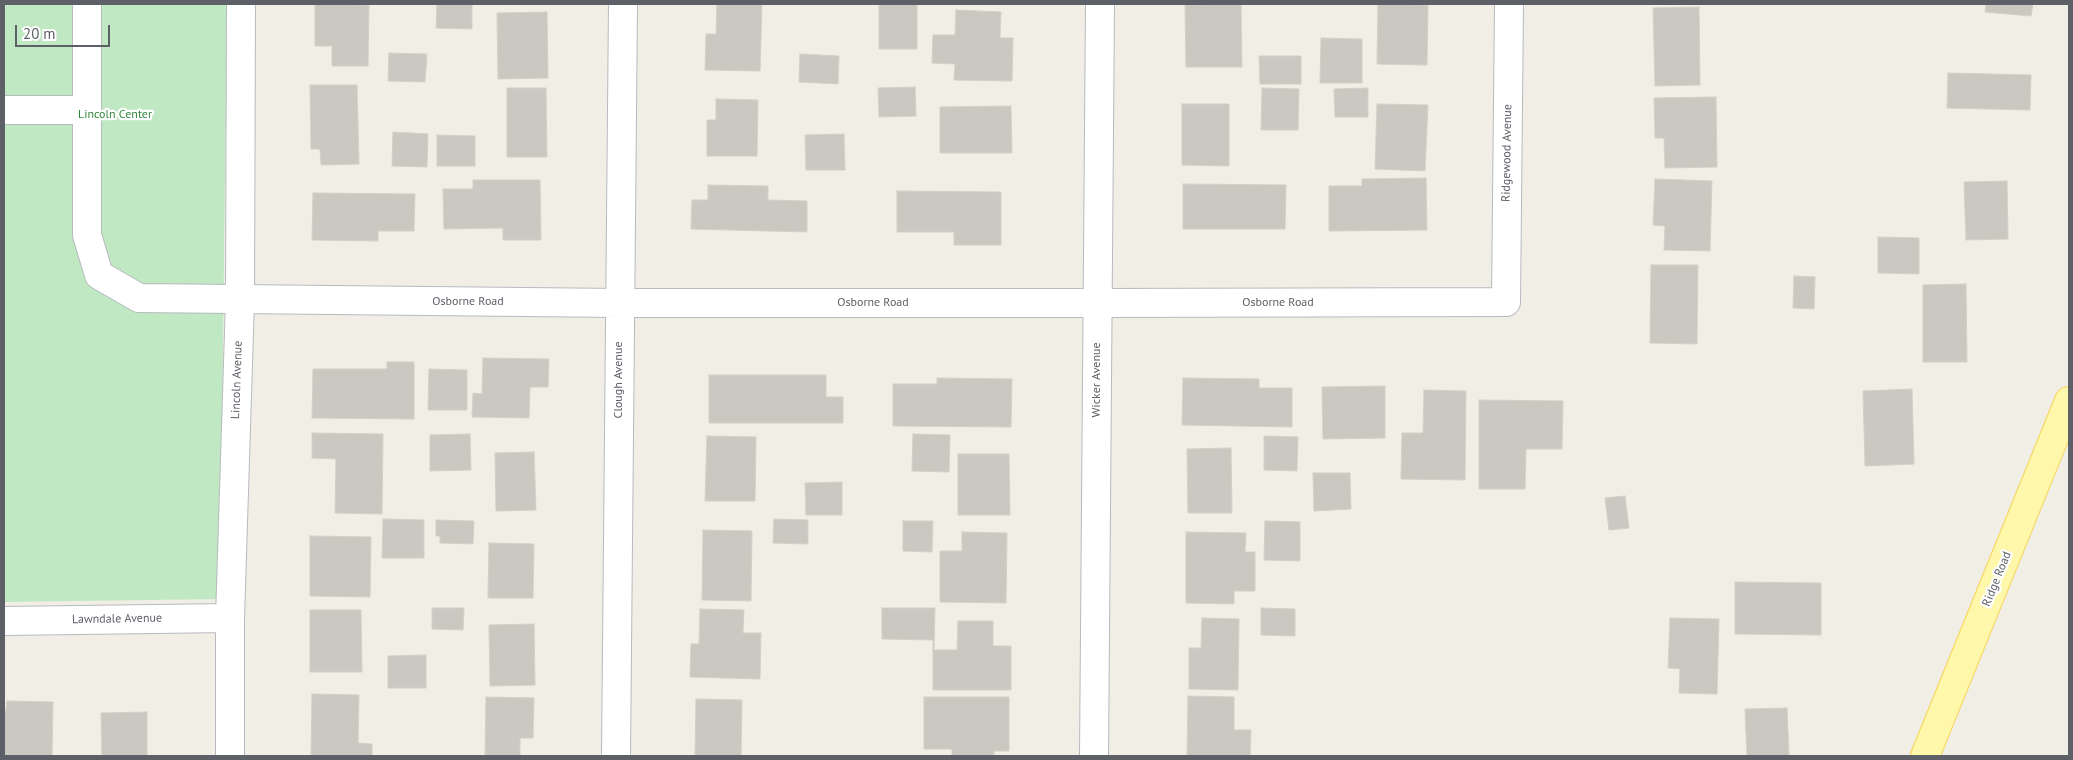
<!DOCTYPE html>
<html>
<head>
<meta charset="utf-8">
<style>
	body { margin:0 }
	#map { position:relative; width:2073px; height:760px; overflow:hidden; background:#f0eee5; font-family:"PT Sans",sans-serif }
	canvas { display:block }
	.frame { position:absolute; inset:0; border:5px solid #5d6066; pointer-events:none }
	.scale { position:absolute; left:15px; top:25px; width:95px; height:22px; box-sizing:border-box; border:2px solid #5d6066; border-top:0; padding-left:6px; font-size:15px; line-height:18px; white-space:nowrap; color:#5d6066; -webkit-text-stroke:4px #fff; paint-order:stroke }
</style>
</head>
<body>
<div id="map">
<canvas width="2073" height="760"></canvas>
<div class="frame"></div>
<div class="scale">20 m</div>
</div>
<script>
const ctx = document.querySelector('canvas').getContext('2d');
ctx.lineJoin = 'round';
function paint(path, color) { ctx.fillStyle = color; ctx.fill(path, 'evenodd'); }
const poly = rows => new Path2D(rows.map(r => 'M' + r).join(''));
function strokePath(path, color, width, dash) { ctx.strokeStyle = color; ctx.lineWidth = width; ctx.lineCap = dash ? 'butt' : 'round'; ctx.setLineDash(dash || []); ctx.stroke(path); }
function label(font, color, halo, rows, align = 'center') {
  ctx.font = font + ' "PT Sans",sans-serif'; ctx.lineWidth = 4.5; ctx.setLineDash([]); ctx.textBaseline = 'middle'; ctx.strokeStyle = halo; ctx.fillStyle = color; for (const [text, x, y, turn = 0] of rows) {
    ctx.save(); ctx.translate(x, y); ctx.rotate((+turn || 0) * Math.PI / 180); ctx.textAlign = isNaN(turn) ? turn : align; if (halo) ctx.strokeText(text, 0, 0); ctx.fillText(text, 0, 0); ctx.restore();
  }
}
paint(poly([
	[4,4,227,4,220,599,4,602]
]), '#c0e8c3');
const building = poly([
	[315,4,369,5,368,66,332,66,332,46,315,46,315,4],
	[437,4,472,4,472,29,436,28,437,4],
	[717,4,762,4,760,71,705,70,706,34,716,34,717,4],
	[879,4,917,4,917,49,879,49,879,4],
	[1241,4,1242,67,1186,67,1185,5,1241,4],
	[1378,4,1428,5,1427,65,1377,64,1378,4],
	[1986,4,2033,4,2031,16,1985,12,1986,4],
	[1699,7,1700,85,1655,86,1653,8,1699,7],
	[956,10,1001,12,1000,38,1013,38,1012,81,954,80,955,64,932,63,933,35,955,35,956,10],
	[547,12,548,78,498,79,497,13,547,12],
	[1321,38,1362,39,1362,83,1320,83,1321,38],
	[389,53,427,54,425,82,388,81,389,53],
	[800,54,839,56,838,84,799,82,800,54],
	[1259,56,1301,56,1301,84,1260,84,1259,56],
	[1948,73,2031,75,2030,110,1947,108,1948,73],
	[310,85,357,85,359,164,321,165,320,149,311,149,310,85],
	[915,87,916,116,879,117,878,88,915,87],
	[507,88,546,88,547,157,507,157,507,88],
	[1262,88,1299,89,1298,130,1261,130,1262,88],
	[1368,88,1368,117,1335,117,1334,89,1368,88],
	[1716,97,1717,167,1665,168,1664,138,1655,138,1654,98,1716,97],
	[716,99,758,100,757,156,707,156,707,120,716,120,716,99],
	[1182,104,1229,104,1229,166,1182,165,1182,104],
	[1377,104,1428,105,1425,171,1375,169,1377,104],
	[1011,106,1012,153,940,153,940,107,1011,106],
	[393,132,428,134,427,167,392,166,393,132],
	[844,134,845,170,806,170,805,135,844,134],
	[437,135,475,136,475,166,437,166,437,135],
	[1426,178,1427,230,1329,231,1329,186,1362,186,1362,179,1426,178],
	[1655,179,1712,181,1710,251,1664,250,1665,226,1653,225,1655,179],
	[473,180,540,180,541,240,503,240,503,228,444,229,443,189,473,189,473,180],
	[2007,181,2008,239,1966,240,1964,182,2007,181],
	[1183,184,1286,185,1285,229,1183,229,1183,184],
	[708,185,768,186,768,200,807,201,807,232,691,229,692,200,708,200,708,185],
	[897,191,1001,192,1001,245,954,245,954,232,897,232,897,191],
	[313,193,415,194,414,231,378,231,378,241,312,240,313,193],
	[1878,237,1919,238,1919,274,1878,273,1878,237],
	[1651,265,1698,265,1697,344,1650,343,1651,265],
	[1794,276,1815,277,1814,309,1793,308,1794,276],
	[1966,284,1967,362,1923,362,1923,285,1966,284],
	[483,358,549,359,548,387,530,387,529,418,472,417,473,393,482,394,483,358],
	[387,362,414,362,414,419,312,418,313,369,387,369,387,362],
	[429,369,467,370,467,410,428,410,429,369],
	[709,375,826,375,826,397,843,397,843,423,709,423,709,375],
	[937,378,1012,379,1011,427,893,426,893,384,937,384,937,378],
	[1183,378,1259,379,1259,388,1292,388,1292,427,1182,425,1183,378],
	[1385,386,1385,438,1323,439,1322,387,1385,386],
	[1912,389,1914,464,1865,466,1863,391,1912,389],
	[1424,390,1466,391,1465,480,1401,479,1402,433,1423,433,1424,390],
	[1479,400,1563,401,1562,449,1526,449,1525,489,1479,489,1479,400],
	[312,433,383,434,382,514,335,513,336,459,312,458,312,433],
	[470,434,471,470,430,471,430,435,470,434],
	[913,434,950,435,949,472,912,471,913,434],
	[707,436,756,437,755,501,705,501,707,436],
	[1264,436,1298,437,1297,471,1264,470,1264,436],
	[1231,448,1232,513,1188,513,1187,449,1231,448],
	[534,452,536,510,496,511,495,453,534,452],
	[958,454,1009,454,1010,515,958,515,958,454],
	[1313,473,1350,473,1351,509,1314,511,1313,473],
	[842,482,842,515,806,515,805,483,842,482],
	[1625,496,1629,528,1609,530,1605,498,1625,496],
	[383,519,424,520,424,558,382,558,383,519],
	[774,519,808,520,808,544,773,543,774,519],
	[436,520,474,521,473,544,440,543,440,536,436,536,436,520],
	[903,521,933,521,932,552,903,551,903,521],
	[1265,521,1300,522,1300,561,1264,560,1265,521],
	[703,530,752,531,751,601,702,600,703,530],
	[962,532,1007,533,1006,603,940,602,940,551,962,551,962,532],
	[1186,532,1246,533,1245,552,1255,552,1255,591,1234,591,1234,604,1186,603,1186,532],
	[310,536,371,537,370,597,310,596,310,536],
	[489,543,534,544,533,598,488,598,489,543],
	[1735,582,1821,583,1821,635,1735,634,1735,582],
	[432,608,464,608,463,630,432,629,432,608],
	[882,608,935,608,934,650,957,650,958,621,993,621,993,646,1011,646,1011,690,933,690,933,640,882,639,882,608],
	[1261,608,1295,609,1295,636,1261,635,1261,608],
	[700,609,744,610,743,633,761,633,760,679,690,677,691,644,699,644,700,609],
	[310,610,361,610,362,672,310,672,310,610],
	[1202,618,1239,619,1238,690,1189,689,1189,648,1201,648,1202,618],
	[1670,618,1719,619,1717,694,1679,693,1680,669,1668,668,1670,618],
	[534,624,535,685,490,686,489,625,534,624],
	[426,655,426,688,388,688,388,656,426,655],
	[312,694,359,695,358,743,372,744,372,756,311,756,312,694],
	[1188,696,1234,697,1234,730,1251,730,1250,756,1187,756,1188,696],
	[486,697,534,698,533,738,520,738,520,756,485,756,486,697],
	[924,697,1009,697,1009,751,994,751,994,756,952,756,952,749,924,749,924,697],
	[696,699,742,700,741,756,695,756,696,699],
	[7,701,53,702,52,756,4,756,4,710,6,710,7,701],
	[1787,708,1789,756,1747,756,1745,709,1787,708],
	[147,712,147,756,102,756,101,713,147,712]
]);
paint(building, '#cbc8c2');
strokePath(building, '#d5d0c3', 1);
const minor = poly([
	[87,4,87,235,99,275,139,298,620,303,1097,303,1506,302,1509,4],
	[4,110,86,110],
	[4,621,230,618],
	[230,756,230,618,240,300,241,4],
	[616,756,623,4],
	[1094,756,1100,4]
]);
const major = poly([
	[1925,756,2069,401]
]);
strokePath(minor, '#b7babf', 30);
strokePath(major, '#f7d457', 30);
strokePath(minor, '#fff', 28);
strokePath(major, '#fff7aa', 28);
label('12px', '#32873c', '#fff', [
	["Lincoln Center",115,115]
]);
label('12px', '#5d6066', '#fff', [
	["Ridgewood Avenue",1507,153,-89],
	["Osborne Road",468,302],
	["Osborne Road",873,303],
	["Osborne Road",1278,303],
	["Lincoln Avenue",237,380,-88],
	["Clough Avenue",619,380,-90],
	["Wicker Avenue",1097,380,-90],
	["Ridge Road",1997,579,-68],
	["Lawndale Avenue",117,619,-1]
]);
</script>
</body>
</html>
